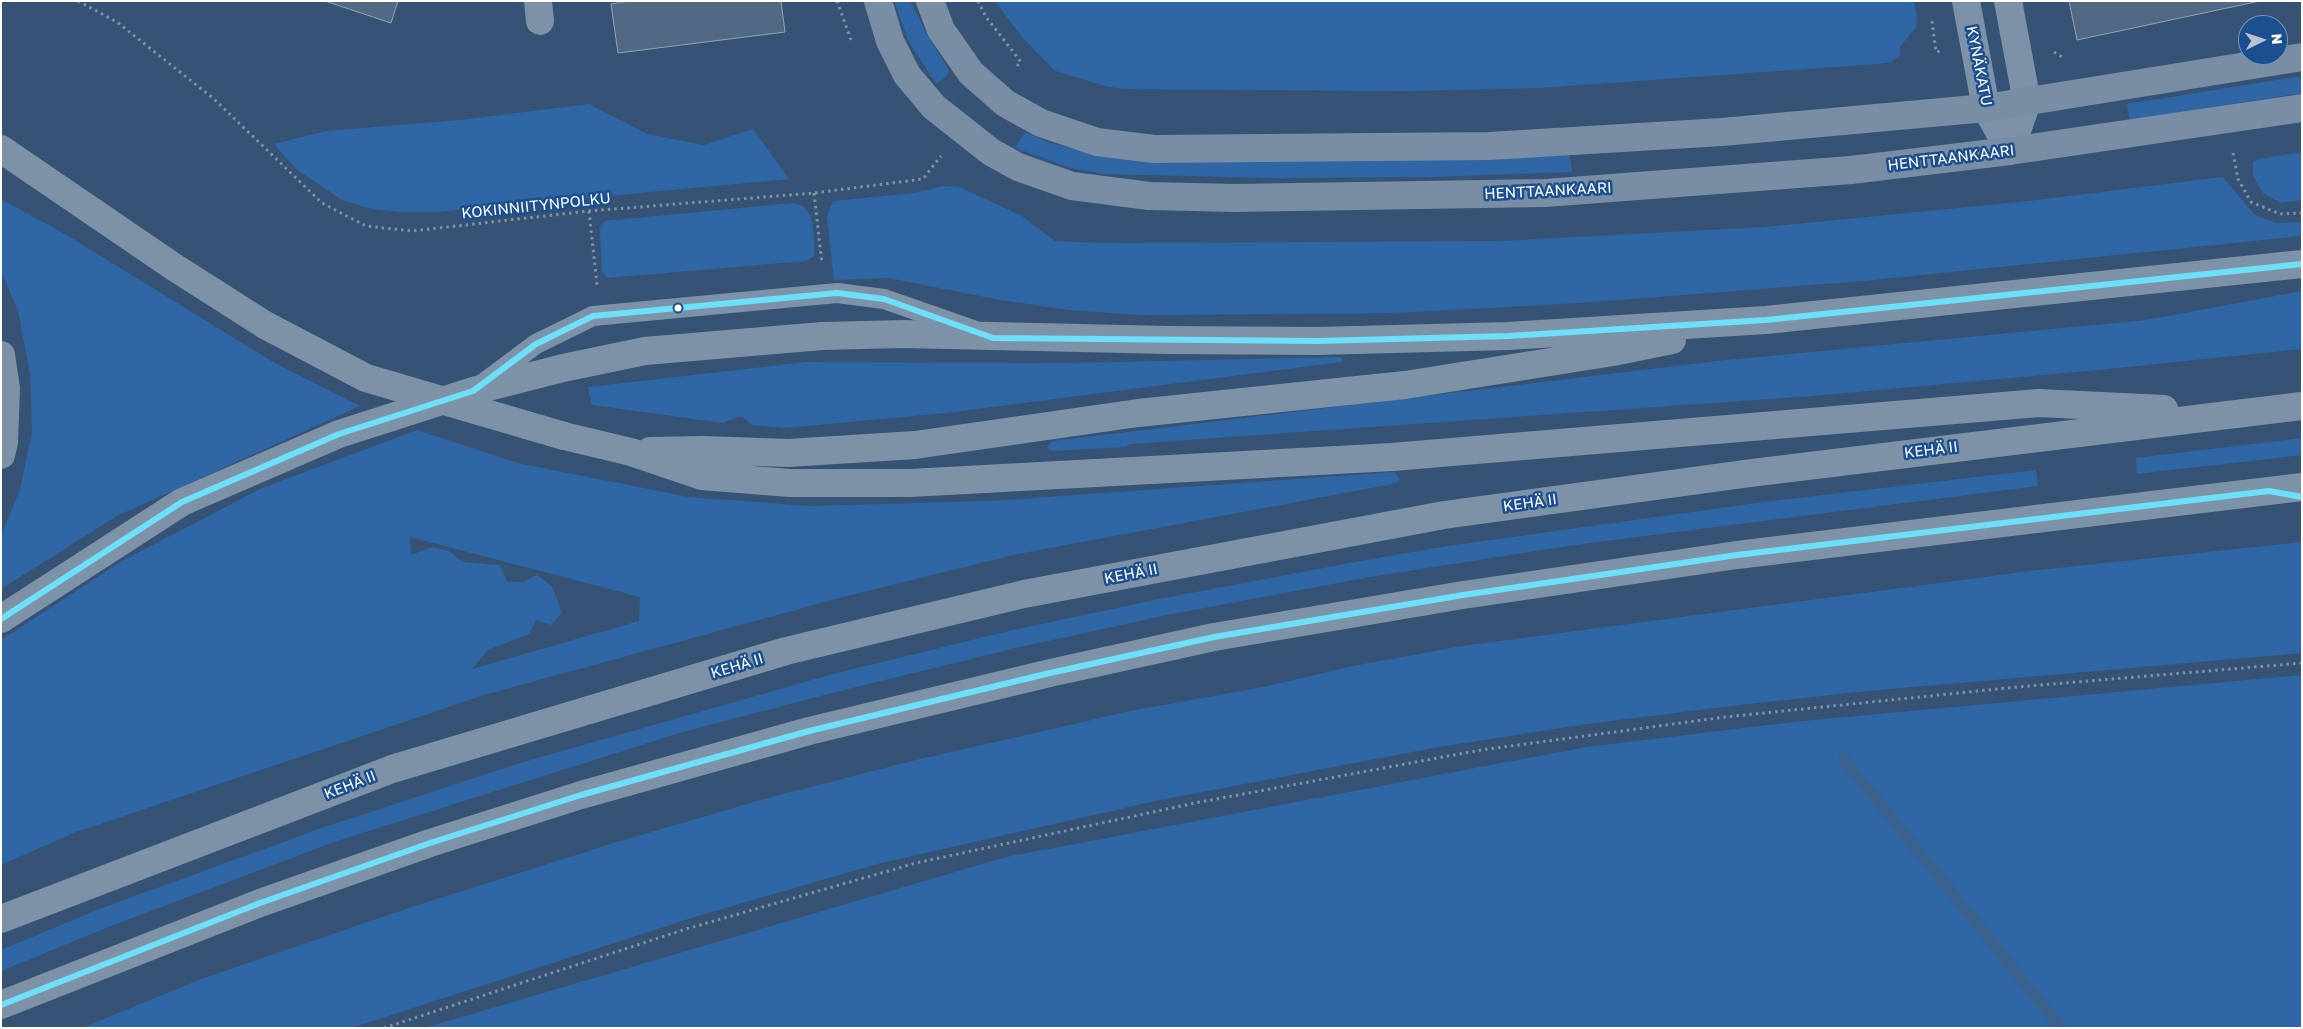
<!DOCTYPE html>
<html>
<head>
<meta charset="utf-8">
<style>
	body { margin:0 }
	#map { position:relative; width:2303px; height:1029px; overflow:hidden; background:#365274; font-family:"Golos Text",sans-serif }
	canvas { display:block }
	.frame { position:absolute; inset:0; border:2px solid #fff; pointer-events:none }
	.north { position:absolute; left:2238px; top:15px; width:50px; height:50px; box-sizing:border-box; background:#1b4f8f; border:1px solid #7695bc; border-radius:50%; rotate:86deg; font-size:14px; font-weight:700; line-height:20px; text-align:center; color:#fff }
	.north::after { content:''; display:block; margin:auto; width:18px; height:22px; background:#b9c2ce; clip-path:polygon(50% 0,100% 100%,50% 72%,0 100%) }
</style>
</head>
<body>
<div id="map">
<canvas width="2303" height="1029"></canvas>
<div class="frame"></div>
<div class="north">N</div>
</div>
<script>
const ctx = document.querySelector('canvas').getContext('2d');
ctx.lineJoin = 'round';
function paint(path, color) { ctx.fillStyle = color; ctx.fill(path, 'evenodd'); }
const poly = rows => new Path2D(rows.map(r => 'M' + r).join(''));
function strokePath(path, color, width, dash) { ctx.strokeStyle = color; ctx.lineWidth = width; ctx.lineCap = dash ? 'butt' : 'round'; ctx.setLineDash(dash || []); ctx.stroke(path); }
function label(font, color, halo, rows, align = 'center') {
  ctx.font = font + ' "Golos Text",sans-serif'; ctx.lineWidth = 5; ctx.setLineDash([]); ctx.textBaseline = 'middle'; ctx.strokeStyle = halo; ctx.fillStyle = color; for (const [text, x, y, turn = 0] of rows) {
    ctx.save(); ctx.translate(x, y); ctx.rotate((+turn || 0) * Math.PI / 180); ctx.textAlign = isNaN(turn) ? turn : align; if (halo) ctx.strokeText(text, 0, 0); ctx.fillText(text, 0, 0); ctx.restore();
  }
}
paint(poly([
	[894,1,910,1,930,40,949,70,948,75,936,84,909,42],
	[995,1,1914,1,1917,18,1916,27,1900,47,1900,55,1891,62,1877,64,1539,88,1403,91,1124,89,1109,87,1055,71,1021,36],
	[2302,76,2302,93,2130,120,2127,104],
	[589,104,647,134,704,145,753,129,789,179,437,212,401,212,372,209,342,200,296,169,274,144,326,131,460,120],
	[1025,132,1050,143,1102,156,1429,160,1570,155,1572,172,1431,177,1274,178,1103,174,1071,168,1015,148],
	[2302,152,2302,200,2281,203,2263,193,2253,176,2253,162,2259,159],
	[2223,177,2255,215,2276,223,2302,222,2302,236,1863,281,1580,303,1395,313,1141,315,1069,310,1000,300,889,278,834,280,827,216,833,201,915,193,942,186,959,187,1022,216,1055,241,1099,243,1501,241,1764,227,2020,202],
	[1,199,65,234,273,362,360,406,117,516,1,589,1,536,20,489,32,432,30,373,18,311,1,271],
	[793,203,803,206,811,216,814,236,814,256,806,261,607,278,602,272,600,230,604,221],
	[2302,291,2302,349,2088,371,1812,396,1130,444,1125,447,1050,451,1047,447,1052,441,1717,361,2146,320],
	[1342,357,1342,362,946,413,785,428,752,425,741,416,723,423,592,405,588,387,807,362,1071,363],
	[417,430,518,463,689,497,810,506,992,501,1394,472,1400,480,1393,484,1018,554,843,597,484,695,76,832,1,865,1,640,122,561,262,488],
	[410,537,640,597,639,621,472,669,488,650,529,634,536,620,551,625,562,613,552,586,537,575,523,582,507,582,500,565,463,562,449,551,432,547,411,555],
	[2302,438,2302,455,2137,474,2136,458],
	[2036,470,2038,486,1575,545,1370,577,1167,615,1016,648,840,691,683,732,334,842,111,926,1,971,1,950,102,908,322,828,520,763,833,674,1013,630,1159,599,1366,560,1448,546,1771,501],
	[2302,542,2302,653,1867,691,1731,706,1587,724,1439,747,1160,800,877,864,698,916,351,1028,82,1028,201,979,415,906,617,842,771,797,916,760,1135,710,1258,688,1358,665,1462,646,2030,571],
	[2302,675,2302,1028,424,1028,1006,857,1586,747,1802,721]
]), '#2f66a5');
strokePath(poly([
	[1843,758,2061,1028]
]), '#3b618d', 11);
const building = poly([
	[325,1,398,1,391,23,325,1],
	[629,1,781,1,785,32,618,53,611,4,629,1],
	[2069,1,2260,1,2077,40,2069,1]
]);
paint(building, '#526984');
strokePath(building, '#92a2b6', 1);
strokePath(poly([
	[78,1,117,22,214,99,322,203,366,226,412,231,589,211,814,193,923,179,941,156],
	[837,1,851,40],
	[978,1,986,17,1021,62,1016,67],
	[1932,21,1936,52,1941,51],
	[2054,52,2065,59],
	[2233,153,2238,179,2251,202,2280,214,2302,213],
	[814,193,822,264],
	[589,211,597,285],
	[384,1028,686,929,916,863,1195,803,1481,750,1725,717,2017,687,2302,663]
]), '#7d92a8', 3, [2.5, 4]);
strokePath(poly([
	[481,385,536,344,593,316,837,293,884,299,973,330]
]), '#7d92a8', 20);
strokePath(poly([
	[538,1,540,21],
	[1966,1,1986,108,2010,151],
	[2008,1,2027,102,2010,151]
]), '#7d92a8', 28);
strokePath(poly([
	[878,1,890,41,907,75,934,107,991,152,1018,167,1072,186,1149,196,1235,198,1545,193,1851,170,2010,151,2302,108],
	[930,1,941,30,971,73,1005,103,1041,123,1097,142,1154,149,1489,146,1722,132,1986,108,2302,57]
]), '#798da4', 28);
strokePath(poly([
	[1,149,174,267,265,325],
	[1,355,6,388,4,442,1,455],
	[564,436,631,452,702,476,790,483,910,483,1392,457,2039,403,2164,409],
	[650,451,704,450,788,453,915,445,1138,413,1405,385,1613,352,1672,340],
	[1,619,182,502,339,434,473,391,563,368,645,351,822,336,904,334,1168,340,1317,341,1508,336,1766,320,2302,264],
	[1,919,392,769,786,651,1024,594,1444,515,1751,473,2302,406],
	[1,1005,260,903,430,843,581,795,809,731,1050,673,1214,637,1463,595,1737,555,2302,487]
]), '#7e92a7', 28);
strokePath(poly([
	[265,325,366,378,564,436]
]), '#7e92a7', 28);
strokePath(poly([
	[1,619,182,502,339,434,473,391,536,344,593,316,837,293,884,299,993,338,1317,341,1508,336,1766,320,2302,264],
	[1,1005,260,903,430,843,581,795,809,731,1050,673,1214,637,1463,595,1737,555,2269,491,2302,497]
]), '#6ddff8', 6);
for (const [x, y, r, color] of [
	[678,308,4.5,"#fff"]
]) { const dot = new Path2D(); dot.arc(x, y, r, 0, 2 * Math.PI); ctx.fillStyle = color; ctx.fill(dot); strokePath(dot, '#1b4f8f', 2); }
label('15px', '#fff', '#1b4f8f', [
	["KYNÄKATU",1979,66,79],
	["HENTTAANKAARI",1951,158,-7],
	["HENTTAANKAARI",1548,191,-3],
	["KOKINNIITYNPOLKU",536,206,-6],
	["KEHÄ II",1931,450,-7],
	["KEHÄ II",1530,503,-8],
	["KEHÄ II",1131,574,-11],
	["KEHÄ II",737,666,-17],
	["KEHÄ II",350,785,-21]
]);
</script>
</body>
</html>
